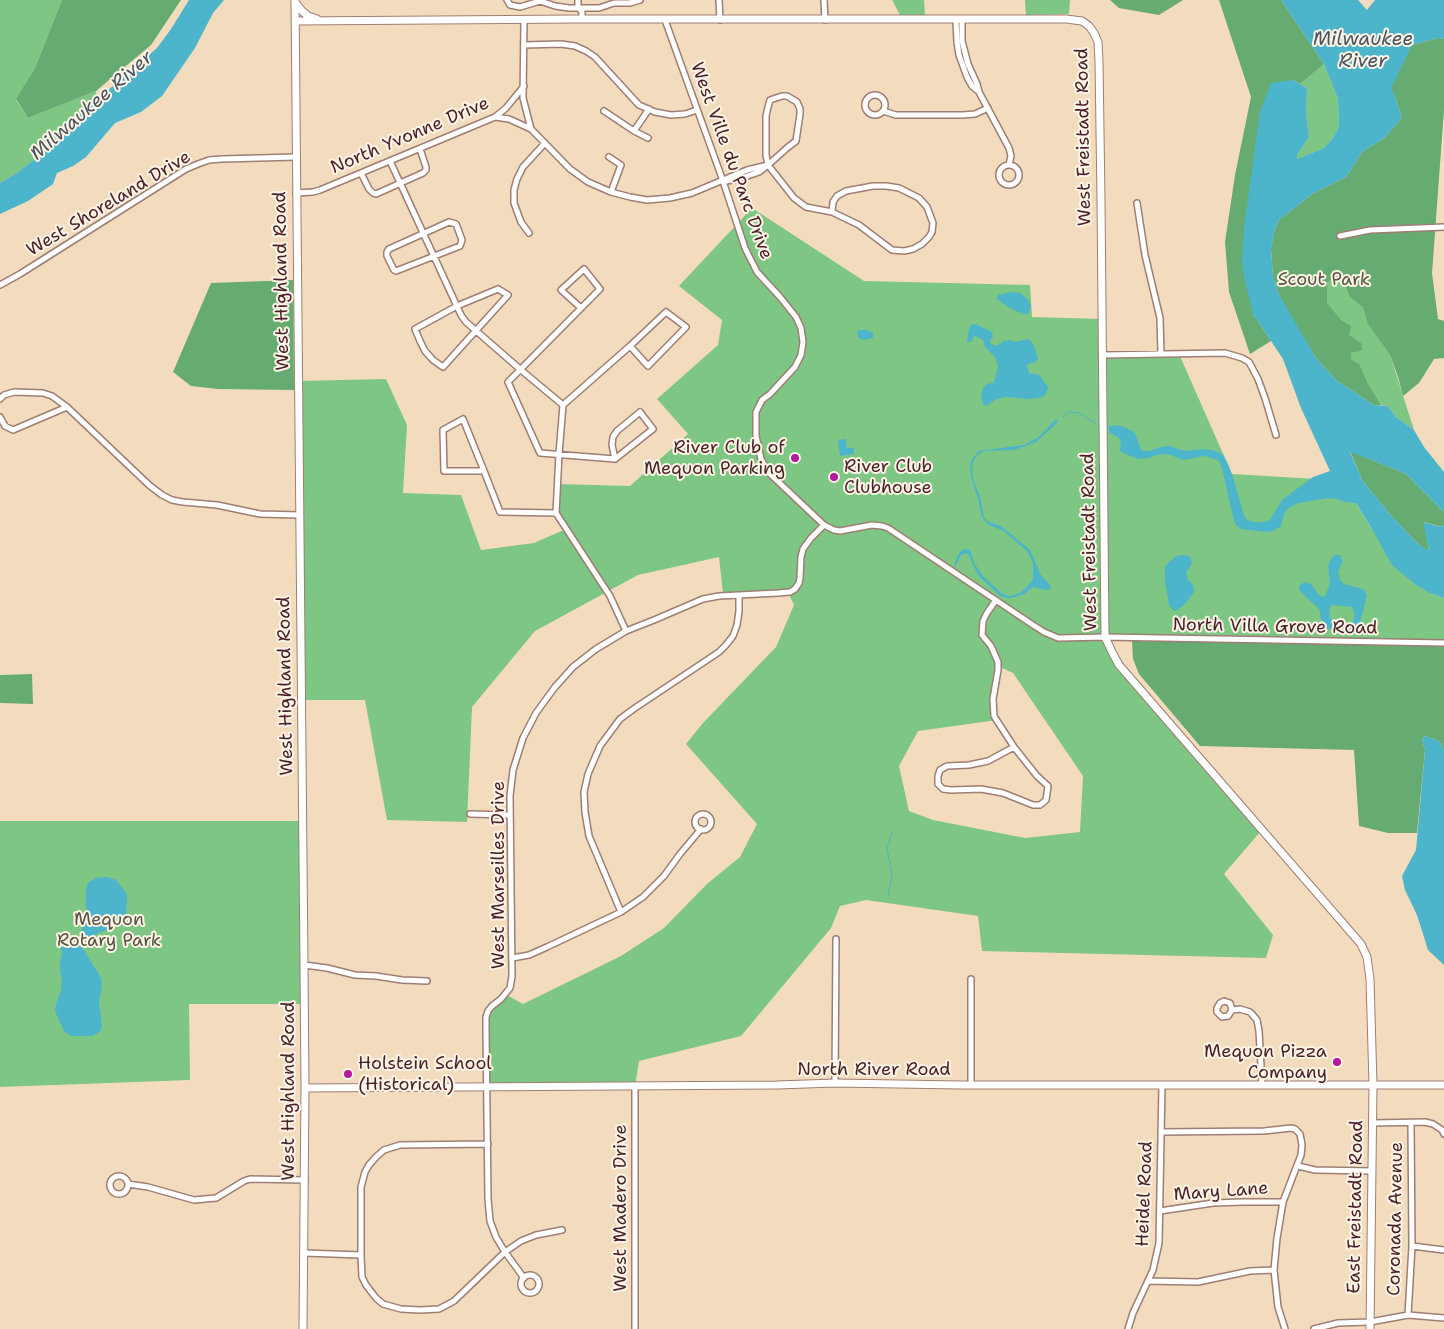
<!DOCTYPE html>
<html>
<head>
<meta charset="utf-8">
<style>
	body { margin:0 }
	canvas { display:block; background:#f3dcbd }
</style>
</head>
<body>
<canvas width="1444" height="1329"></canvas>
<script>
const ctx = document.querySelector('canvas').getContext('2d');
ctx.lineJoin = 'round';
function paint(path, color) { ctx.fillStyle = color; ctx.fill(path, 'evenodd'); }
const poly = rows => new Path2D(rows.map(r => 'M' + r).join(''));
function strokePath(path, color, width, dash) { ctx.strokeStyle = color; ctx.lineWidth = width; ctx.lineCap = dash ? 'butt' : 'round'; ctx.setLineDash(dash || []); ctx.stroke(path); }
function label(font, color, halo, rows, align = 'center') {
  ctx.font = font + ' "Shantell Sans",sans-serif'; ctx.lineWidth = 4; ctx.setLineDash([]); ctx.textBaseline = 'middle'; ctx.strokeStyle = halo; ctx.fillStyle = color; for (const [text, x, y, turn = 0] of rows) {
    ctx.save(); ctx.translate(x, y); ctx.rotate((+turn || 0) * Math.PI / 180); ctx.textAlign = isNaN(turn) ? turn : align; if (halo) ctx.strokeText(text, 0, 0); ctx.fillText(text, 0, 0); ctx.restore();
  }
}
paint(poly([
	[0,0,62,0,35,68,16,100,28,118,96,91,97,100,77,117,40,155,17,173,0,183],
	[892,0,924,0,925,16,900,15],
	[1025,0,1070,0,1069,14,1026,15],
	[1324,64,1338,99,1339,127,1333,138,1324,148,1297,159,1297,155,1309,137,1306,113,1307,88,1300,84],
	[752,208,864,281,1030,285,1032,317,1102,319,1102,355,1179,354,1232,474,1334,480,1352,497,1372,529,1430,593,1444,598,1444,643,1106,637,1112,652,1260,832,1224,874,1273,935,1266,958,982,951,978,916,866,900,840,906,831,928,741,1036,639,1061,635,1086,487,1088,486,1017,505,994,523,1004,621,956,664,928,707,884,740,857,757,824,686,744,703,723,776,647,794,605,787,590,723,593,719,557,638,575,535,631,472,707,467,822,387,820,365,700,301,700,298,381,386,379,407,425,403,493,461,495,481,550,534,543,566,529,556,513,557,484,630,486,688,434,657,399,718,345,722,320,679,286],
	[998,666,1013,673,1083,776,1080,832,1025,838,933,820,909,811,899,766,918,731,997,720,993,699],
	[1274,232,1340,236,1372,329,1390,355,1414,430,1396,417,1388,406,1381,405,1271,249],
	[0,821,303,821,304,1004,189,1004,190,1080,0,1087]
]), '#7dc683');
paint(poly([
	[62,0,181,0,151,45,96,91,28,118,16,99,35,68],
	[1110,0,1183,0,1159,15,1119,8],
	[1219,0,1281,0,1324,64,1300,84,1293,80,1253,314,1271,341,1250,354,1229,292,1225,242,1235,175,1251,97],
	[1438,38,1444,39,1444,110,1432,273,1438,319,1444,321,1444,358,1434,359,1419,383,1403,396,1398,377,1390,355,1368,324,1363,307,1350,297,1345,285,1336,277,1327,282,1327,303,1341,320,1351,326,1349,335,1361,343,1362,350,1351,353,1351,360,1359,364,1368,384,1381,405,1374,405,1337,381,1316,358,1291,317,1279,295,1273,277,1271,249,1274,232,1279,220,1312,194,1346,177,1362,152,1384,138,1402,118,1395,97,1390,88,1412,45],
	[293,280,294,390,218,389,191,386,173,372,211,283],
	[1350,451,1406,474,1444,512,1444,525,1442,527,1424,522,1429,552,1417,543,1388,512,1362,480],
	[1132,641,1444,645,1444,750,1439,741,1425,736,1422,740,1425,750,1417,833,1388,833,1359,826,1354,750,1200,746,1139,674,1133,659],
	[32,674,33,704,0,703,0,675]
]), '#66ab71');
paint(poly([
	[189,0,224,0,213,13,195,48,162,96,141,112,115,123,86,157,73,166,57,173,53,184,28,201,0,214,0,183,17,173,40,155,77,117,157,48,171,29],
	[1281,0,1358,0,1367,10,1375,0,1444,0,1444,39,1438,38,1412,45,1391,88,1395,97,1402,118,1384,138,1362,152,1346,177,1312,194,1279,220,1274,232,1271,249,1273,277,1279,295,1316,358,1337,381,1374,405,1388,406,1396,417,1414,430,1424,447,1444,472,1444,512,1406,474,1374,461,1350,452,1362,480,1388,512,1417,543,1429,551,1423,522,1441,527,1444,525,1444,598,1430,593,1416,585,1392,565,1372,529,1356,503,1344,502,1338,499,1328,498,1298,503,1290,507,1286,511,1283,517,1281,526,1273,531,1266,532,1241,529,1235,524,1233,517,1222,468,1219,461,1209,457,1204,456,1183,460,1168,454,1157,455,1149,458,1138,459,1121,452,1120,449,1121,442,1120,439,1109,432,1109,427,1113,425,1121,426,1126,428,1135,433,1141,450,1144,451,1149,451,1161,447,1169,446,1185,451,1205,449,1216,451,1223,455,1228,464,1233,477,1244,516,1247,520,1254,522,1264,522,1270,520,1282,500,1313,477,1330,471,1301,408,1283,359,1253,314,1244,277,1242,262,1244,227,1260,112,1271,83,1293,80,1307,88,1306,113,1309,137,1297,155,1297,159,1324,148,1333,138,1339,127,1338,99,1324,64],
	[1011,292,1020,293,1028,300,1031,306,1028,314,1023,314,1008,307,996,298,998,295],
	[975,324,992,332,993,337,990,340,990,343,995,346,998,345,1004,341,1010,340,1015,342,1027,339,1030,340,1035,348,1038,359,1035,362,1028,364,1027,366,1028,370,1029,373,1039,375,1048,387,1047,392,1044,396,1038,398,1028,399,1007,397,996,399,986,406,983,404,981,395,983,388,986,385,994,382,998,367,996,358,985,347,983,340,975,336,973,338,971,342,967,342,969,329,971,325],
	[859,330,867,330,873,333,873,338,862,340,859,338,857,333],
	[1056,419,1058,421,1056,424,1036,442,1014,450,984,451,977,455,973,462,972,468,973,479,980,497,984,518,989,522,1001,526,1029,549,1034,558,1040,574,1051,586,1049,590,1046,590,1033,587,1024,594,1012,598,1007,598,1000,596,978,575,968,554,966,553,961,555,955,567,954,567,957,557,960,552,965,549,970,550,974,563,983,576,1001,593,1008,596,1011,596,1020,593,1026,588,1033,579,1033,563,1028,552,1004,531,989,525,984,520,982,517,978,499,971,476,970,466,972,459,979,451,1024,445,1039,437],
	[846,439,847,448,854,448,854,454,840,456,838,440],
	[1183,555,1187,555,1191,558,1192,563,1186,573,1188,580,1193,585,1194,592,1184,605,1175,611,1173,610,1169,605,1165,581,1165,567,1170,561,1177,556],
	[1335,555,1340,555,1343,561,1338,572,1340,580,1344,584,1363,589,1367,595,1359,626,1357,629,1349,631,1343,628,1336,631,1327,628,1321,619,1320,612,1318,608,1300,591,1299,587,1301,584,1306,582,1311,584,1319,595,1322,597,1325,596,1330,584,1328,565,1331,559],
	[1331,605,1352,607,1355,615,1353,622,1349,623,1340,622,1338,624,1334,622,1330,618,1329,612],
	[1425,736,1439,741,1444,750,1444,965,1428,950,1417,915,1405,890,1402,876,1416,850,1425,750,1422,740],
	[107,877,116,880,126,893,127,899,126,916,116,926,89,937,81,933,86,912,86,890,88,883,96,878],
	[63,941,74,943,82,947,101,978,102,986,99,1002,102,1026,101,1031,92,1036,71,1036,64,1031,55,1011,56,1004,61,991,62,983,60,969,60,961,62,955,61,947]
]), '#4cb4cb');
strokePath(poly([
	[1063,417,1069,412,1079,413,1095,423],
	[888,896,892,875,887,849,892,833]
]), '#4cb4cb', 1);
const street = poly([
	[507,0,510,5,520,7,540,1,555,6,569,8,599,8,614,3,630,3,640,0],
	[578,0,578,7,582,12,582,19],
	[719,0,720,20],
	[824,0,825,20],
	[524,20,523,98,531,129],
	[665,20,723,181,745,248,757,272,780,297,796,317,801,328,803,342,801,355,795,367,770,394,762,400,756,412,756,436,761,459,769,473,824,525,834,530,840,531,872,525,882,526,888,528,1033,625,1044,632,1058,638,1105,637,1444,643],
	[956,20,957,42,959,55,967,77,972,86,978,91],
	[962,20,962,41,968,64,977,84,979,92,1009,148,1011,156,1009,165],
	[524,45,561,44,575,46,586,51,595,57,639,105,655,112,671,115,685,114,697,110],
	'865 105a10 10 0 1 1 20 0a10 10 0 1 1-20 0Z',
	[604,111,634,131],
	[883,111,896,115,963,115,975,114,988,108],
	[495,117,509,119,531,129,570,169,588,182,611,192,630,197,647,200,670,198,692,193,747,170,768,165],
	[648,138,634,131,649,109],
	[609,157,621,165,611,192],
	[390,161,461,315,466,322,521,370,563,405,559,454,556,513],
	'999 175a10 10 0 1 1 20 0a10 10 0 1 1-20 0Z',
	[361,173,369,189,373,193,376,194,423,173,426,170,426,167,420,149],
	[726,181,739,179,759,172,768,165,787,148,796,141,800,114,800,109,797,102,787,96,782,96,770,100,768,107,766,116,766,155,768,165,794,198,806,207,832,212],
	[873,186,886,186,899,188,919,198,927,207,933,223,932,232,929,237,922,244,913,249,904,251,892,250,859,225,832,212,833,202,837,196,846,191,873,186],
	[296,193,313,192,320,190,495,117,506,108,524,86],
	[1137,203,1145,255,1160,318,1161,354],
	[449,222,456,224,462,240,460,246,396,271,394,270,387,256,387,252,389,249,449,222],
	[529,233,521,222,514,203,514,190,517,179,523,167,545,143],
	[1340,236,1370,230,1444,227],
	[0,285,20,274,186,169,198,164,209,160,222,159,296,157],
	[498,289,508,295,443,367,433,360,425,351,420,341,415,329,457,306,498,289],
	[581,308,561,290,584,269,600,289,508,382,540,453,615,459],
	[666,312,686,327,648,366,630,346,666,312],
	[1102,355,1225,353,1242,358,1249,362,1258,379,1265,398,1276,435],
	[0,399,4,395,14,392,43,393,52,396,67,407,149,485,162,495,172,500,183,502,217,505,260,514,299,515],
	[563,405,630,346],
	[640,412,653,429,615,459,612,445,613,437,617,431,640,412],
	[0,417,5,426,13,430,67,407],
	[463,419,484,471,444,471,443,430,463,419],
	[484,471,500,512,556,513],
	[556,513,610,596,626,631],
	[996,600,987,613,983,621,982,635,991,646,998,662,998,670,993,699,994,716,1014,747],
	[1014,747,1037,776,1048,786,1046,800,1040,805,1033,805,1003,793,981,789,951,790,943,789,938,784,938,776,940,770,947,766,969,765,988,761,1014,747],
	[470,814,509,815],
	'695 822a8 8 0 1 1 16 0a8 8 0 1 1-16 0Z',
	[621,912,589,836,585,812,584,792,588,774,600,746,620,719,635,708,719,652,726,645,733,636,737,625,739,611,739,595],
	[512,958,529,955,547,947,621,912,643,897,664,876,680,854,701,829],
	[304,965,327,968,355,975,376,976,402,980,427,981],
	[1232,1010,1230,1003,1224,1001,1220,1003,1217,1008,1217,1012,1222,1017,1228,1016,1232,1010,1240,1009,1250,1012,1257,1020,1259,1031,1262,1084],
	[835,1083,836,939],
	[971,1085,971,979],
	[1373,1123,1425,1122,1433,1124,1442,1130,1444,1134],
	[1161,1132,1264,1131,1291,1128,1295,1129,1300,1134,1302,1145,1301,1155,1283,1202,1277,1238,1274,1270,1278,1307,1285,1329],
	[488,1144,400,1145,384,1150,376,1157,369,1165,365,1172,361,1187,361,1255,362,1277,366,1285,376,1298,383,1304,401,1309,420,1310,439,1309,454,1301,505,1252,521,1241,536,1235,562,1230],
	[1298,1166,1315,1170,1372,1171],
	'110 1185a9 9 0 1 1 18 0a9 9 0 1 1-18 0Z',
	[128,1184,148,1187,194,1200,216,1198,244,1181,250,1179,305,1180],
	[1160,1211,1213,1203,1243,1202,1283,1202],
	[1412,1246,1444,1250],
	[304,1253,361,1255],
	'521 1284a9 9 0 1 1 18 0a9 9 0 1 1-18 0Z',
	[524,1278,505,1252,496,1237,490,1221,488,1199,486,1030,486,1017,488,1011,492,1006,501,999,510,988,512,976,510,796,513,770,523,738,536,713,555,687,573,667,596,649,626,631,654,620,703,599,719,596,778,593,790,592,795,589,799,583,800,578,801,557,803,549,811,538,824,525],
	[1148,1281,1198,1282,1250,1271,1274,1270],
	[1408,1315,1412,1246,1411,1123],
	[635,1329,635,1086],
	[1128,1329,1133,1313,1153,1270,1159,1243,1162,1085],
	[1314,1329,1338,1323,1370,1322,1408,1315,1444,1318]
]);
const secondary = poly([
	[295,0,304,965,305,1088,303,1329],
	[295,2,302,11,308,16,317,19],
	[295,21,577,19,1066,19,1082,21,1089,26,1094,33,1098,42,1099,62,1101,199,1105,637,1112,652,1119,665,1361,944,1367,957,1370,979,1373,1085,1370,1329],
	[305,1088,777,1085,835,1083,961,1085,1444,1085]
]);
strokePath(street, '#9e7e74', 8);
strokePath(secondary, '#9e7e74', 9);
strokePath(street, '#fff', 5);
strokePath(secondary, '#fff', 7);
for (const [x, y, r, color] of [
	[795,458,5,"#b5179e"],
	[834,477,5,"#b5179e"],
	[1337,1062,5,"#b5179e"],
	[348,1074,5,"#b5179e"]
]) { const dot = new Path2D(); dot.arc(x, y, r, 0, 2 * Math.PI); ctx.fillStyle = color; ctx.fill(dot); strokePath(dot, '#fcf5e5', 2); }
label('18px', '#4a1f2b', '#fcf5e5', [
	["North Yvonne Drive",410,136,-23],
	["West Freistadt Road",1084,137,-91],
	["West Ville du Parc Drive",731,161,70],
	["West Shoreland Drive",109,204,-31],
	["West Highland Road",282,281,-91],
	["West Freistadt Road",1090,542,-91],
	["North Villa Grove Road",1275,627,1],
	["West Highland Road",286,686,-91],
	["West Marseilles Drive",499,875,-90],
	["North River Road",874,1070],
	["West Highland Road",289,1091,-90],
	["Mary Lane",1221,1192,-4],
	["Heidel Road",1145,1194,-88],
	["East Freistadt Road",1356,1207,-89],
	["West Madero Drive",621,1208,-90],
	["Coronada Avenue",1396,1219,-89]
]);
label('18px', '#595145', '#fcf5e5', [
	["Scout Park",1324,280],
	["Mequon",109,920],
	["Rotary Park",109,941]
]);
label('18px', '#4a1f2b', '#fcf5e5', [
	["River Club of",785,448],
	["Mequon Parking",785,469],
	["River Club",844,467,"left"],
	["Clubhouse",844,488,"left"],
	["Mequon Pizza",1327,1052],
	["Company",1327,1073],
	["Holstein School",358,1064,"left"],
	["(Historical)",358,1085,"left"]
], 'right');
label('italic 19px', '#4b5363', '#fcf5e5', [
	["Milwaukee",1363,40],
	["River",1363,62],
	["Milwaukee River",92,106,-41]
]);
</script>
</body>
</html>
